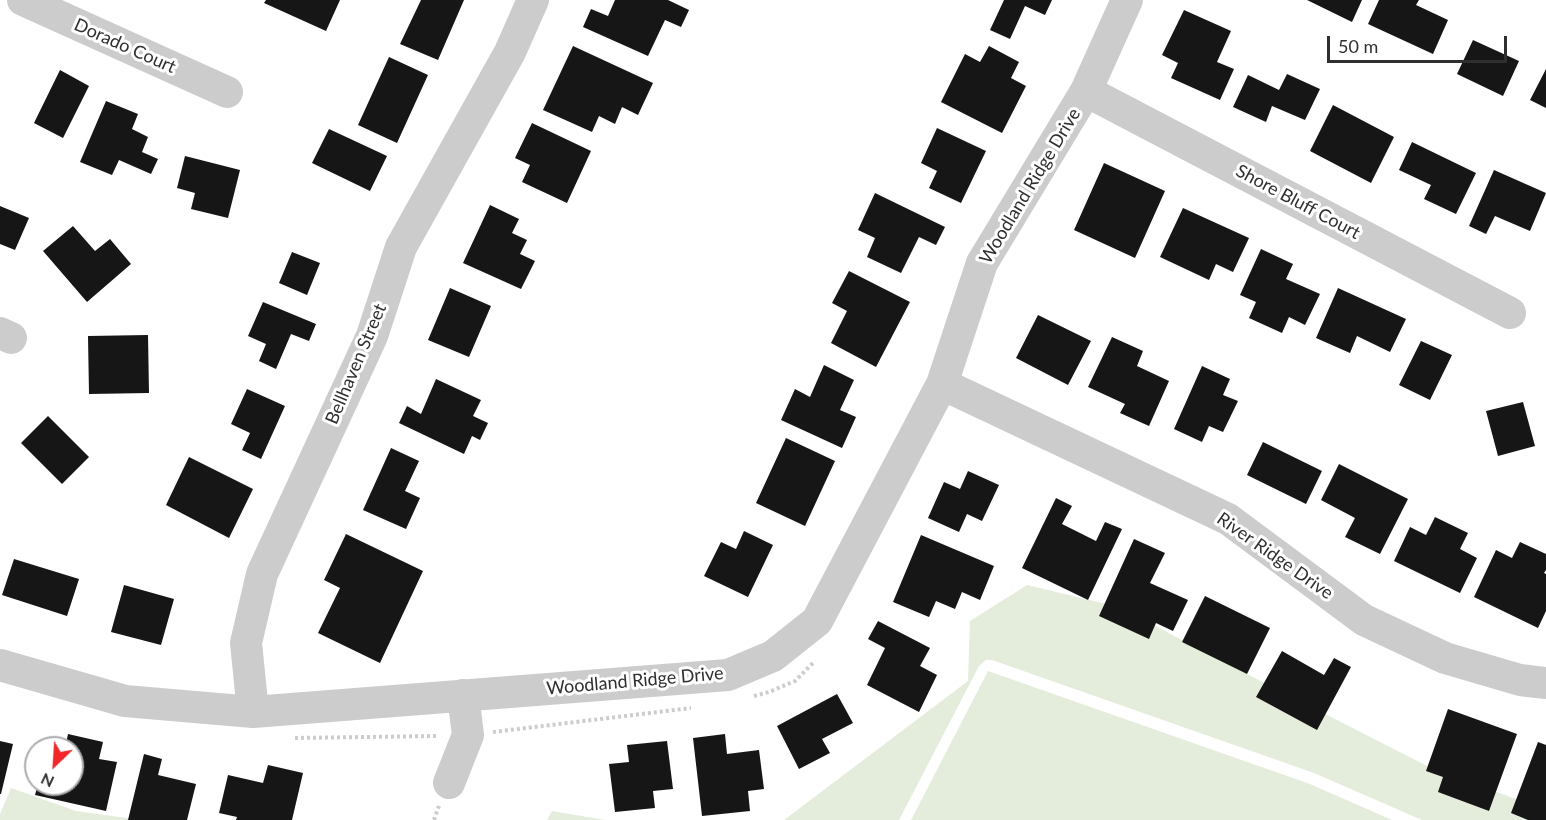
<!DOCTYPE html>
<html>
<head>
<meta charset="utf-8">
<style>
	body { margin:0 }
	#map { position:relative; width:1546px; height:820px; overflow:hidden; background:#fff; font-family:Lato,sans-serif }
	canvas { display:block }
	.north { position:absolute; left:24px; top:736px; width:60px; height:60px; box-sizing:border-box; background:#fff; border:2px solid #acacac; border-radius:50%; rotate:205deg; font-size:16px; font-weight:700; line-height:24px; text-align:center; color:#2f2f2f }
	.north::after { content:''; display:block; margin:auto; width:21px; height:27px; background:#f22528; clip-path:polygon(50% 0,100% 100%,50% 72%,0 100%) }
	.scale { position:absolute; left:1327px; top:36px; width:180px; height:27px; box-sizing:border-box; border:3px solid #2f2f2f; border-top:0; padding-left:8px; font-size:18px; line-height:21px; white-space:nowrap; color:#2f2f2f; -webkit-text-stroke:4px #fff; paint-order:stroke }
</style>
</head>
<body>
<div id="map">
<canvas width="1546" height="820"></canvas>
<div class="north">N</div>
<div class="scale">50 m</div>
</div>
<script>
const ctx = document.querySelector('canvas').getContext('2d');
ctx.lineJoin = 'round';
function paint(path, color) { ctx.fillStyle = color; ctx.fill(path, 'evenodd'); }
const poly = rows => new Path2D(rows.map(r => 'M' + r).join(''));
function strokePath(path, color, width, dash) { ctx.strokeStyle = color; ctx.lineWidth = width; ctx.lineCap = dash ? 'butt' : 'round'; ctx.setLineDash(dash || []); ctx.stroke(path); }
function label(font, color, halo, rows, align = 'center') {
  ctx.font = font + ' Lato,sans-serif'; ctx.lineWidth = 6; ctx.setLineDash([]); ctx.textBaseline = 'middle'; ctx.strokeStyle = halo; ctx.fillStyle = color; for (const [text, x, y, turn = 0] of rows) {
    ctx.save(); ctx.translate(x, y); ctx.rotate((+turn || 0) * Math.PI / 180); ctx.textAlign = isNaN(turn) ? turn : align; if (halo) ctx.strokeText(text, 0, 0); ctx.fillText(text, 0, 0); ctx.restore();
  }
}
paint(poly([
	[1027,585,1123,608,1202,651,1429,767,1513,798,1546,807,1546,820,1422,820,1314,773,992,660,986,660,979,666,899,820,784,820,968,681,970,621],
	[988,671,1310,784,1392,820,911,820],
	[11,788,76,811,141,820,0,820,0,814],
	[552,811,605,820,547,820]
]), '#e4eddc');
paint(poly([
	[266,0,340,0,326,31,264,3],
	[421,0,464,0,438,60,400,44],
	[615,0,668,0,689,10,681,27,665,20,648,56,583,27,591,9,608,16],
	[1004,0,1052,0,1045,15,1025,6,1010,39,990,30],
	[1307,0,1362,0,1352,22],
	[1379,0,1419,0,1416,5,1448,20,1433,54,1368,24],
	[1184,10,1231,31,1217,62,1234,69,1220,100,1171,78,1178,63,1162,55],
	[1473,40,1519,61,1503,96,1457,74],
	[573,46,653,83,638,115,622,107,615,124,599,116,592,132,543,110],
	[989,46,1019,62,1011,78,1026,86,1002,133,941,102,965,54,980,62],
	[389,57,428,75,397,143,358,125],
	[1546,69,1546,108,1530,100],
	[60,70,89,86,63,138,34,123],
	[1287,74,1320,89,1305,120,1272,106,1266,122,1233,107,1248,75,1279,90],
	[106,101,138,114,132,129,148,137,142,152,158,159,151,174,119,160,112,175,80,162],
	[1333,105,1394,137,1371,183,1310,151],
	[532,123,591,151,567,203,522,182,530,165,515,158],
	[937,128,986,151,961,203,929,188,937,171,921,163],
	[329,129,387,156,370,191,312,163],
	[1412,142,1476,173,1456,214,1424,199,1431,185,1399,170],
	[185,156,240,170,228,218,191,209,195,193,177,188],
	[1104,163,1165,191,1135,258,1074,230],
	[1494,170,1546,193,1530,231,1495,216,1486,234,1469,226],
	[875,193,945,227,936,245,919,237,901,273,867,257,875,238,858,230],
	[490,205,519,219,512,233,527,240,520,254,535,261,521,289,463,263],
	[0,206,29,218,15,250,0,244],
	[1183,208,1249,238,1233,272,1216,264,1209,280,1160,257],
	[73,226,95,251,110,239,131,264,87,302,43,251],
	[1261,249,1293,264,1286,279,1320,294,1305,325,1289,317,1282,333,1249,318,1256,302,1240,295],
	[292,252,320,263,307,295,279,283],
	[849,271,910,302,876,367,831,343,847,311,832,303],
	[450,288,491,306,469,357,428,340],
	[1338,288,1406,319,1390,352,1357,336,1350,353,1316,338],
	[263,302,316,324,309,341,291,334,276,369,259,361,266,344,248,336],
	[1038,315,1091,341,1068,385,1016,358],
	[148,335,149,393,89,394,88,336],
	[1112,337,1143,351,1137,366,1169,381,1149,426,1120,413,1125,404,1088,387],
	[1421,341,1452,355,1430,400,1399,385],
	[824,365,854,380,840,410,856,417,842,448,781,420,795,389,810,397],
	[1202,366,1230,379,1223,395,1238,401,1223,432,1209,426,1202,442,1174,429],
	[436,379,481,400,473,416,488,423,480,440,472,436,464,454,399,423,407,406,421,414],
	[247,389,285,406,261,459,242,450,250,433,231,424],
	[1523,402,1535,446,1498,456,1486,411],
	[48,416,89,457,62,484,21,443],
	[786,438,835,461,805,526,756,503],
	[1263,442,1322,471,1306,504,1247,475],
	[391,448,419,461,405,491,420,498,406,529,363,510],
	[189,457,253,489,229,538,166,505],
	[1339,464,1408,499,1380,554,1345,537,1355,518,1321,500],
	[968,471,999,485,982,521,967,514,959,532,928,518,944,482,960,489],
	[1056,498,1072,506,1062,524,1096,541,1105,522,1122,529,1088,600,1022,568],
	[1435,517,1468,533,1460,549,1477,558,1460,593,1394,561,1410,527,1426,535],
	[744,531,773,545,748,597,704,576,721,542,736,549],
	[346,534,423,571,380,663,318,633,340,588,324,580],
	[921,535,994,566,980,600,962,592,955,609,936,601,929,617,893,602],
	[1134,539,1165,553,1150,583,1188,600,1173,631,1156,623,1149,639,1099,616],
	[1520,542,1546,554,1546,570,1544,573,1546,574,1546,611,1538,628,1474,597,1496,550,1512,558],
	[14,559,79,579,67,616,2,595],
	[124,585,174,599,161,645,111,632],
	[1205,596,1270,628,1247,674,1182,642],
	[878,621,930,648,920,666,937,675,919,712,867,685,885,648,868,639],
	[1282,651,1324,675,1334,658,1351,667,1317,730,1256,697],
	[837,694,853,723,822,739,830,753,799,769,777,726],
	[1448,709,1517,734,1489,811,1438,792,1443,777,1426,771],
	[68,734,103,742,99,759,117,762,106,811,35,795,38,784,72,784,72,748,65,748],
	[725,734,727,754,759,750,764,789,748,791,750,811,702,816,693,738],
	[0,741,13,744,1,794,0,794],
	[667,741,673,789,653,791,655,808,615,812,609,764,629,762,627,745],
	[1538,742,1546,745,1546,820,1528,820,1511,813],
	[144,754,162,759,158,775,196,784,187,820,128,820],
	[268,765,303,773,292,820,236,820,237,817,219,813,228,775,263,783]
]), '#161616');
strokePath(poly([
	[754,696,769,692,795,681,814,662],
	[493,732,691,708],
	[295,738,438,736],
	[434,820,439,806]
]), '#ccc', 4, [3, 3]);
strokePath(poly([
	[23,0,227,92],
	[1086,91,1510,313],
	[0,333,11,338],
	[942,384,1228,519,1364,620,1445,658,1520,680,1546,683],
	[0,665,125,701,253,712,728,675,773,656,817,621,942,384,982,263,1086,91,1127,0],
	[253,712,246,643,262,574,372,336,401,247,510,52,533,0],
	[449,783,468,735,463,695]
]), '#ccc', 32);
label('18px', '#2f2f2f', '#fff', [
	["Dorado Court",125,46,24],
	["Woodland Ridge Drive",1030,186,-59],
	["Shore Bluff Court",1298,202,28],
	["Bellhaven Street",356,364,-67],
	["River Ridge Drive",1275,556,35],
	["Woodland Ridge Drive",635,681,-5]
]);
</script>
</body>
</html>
